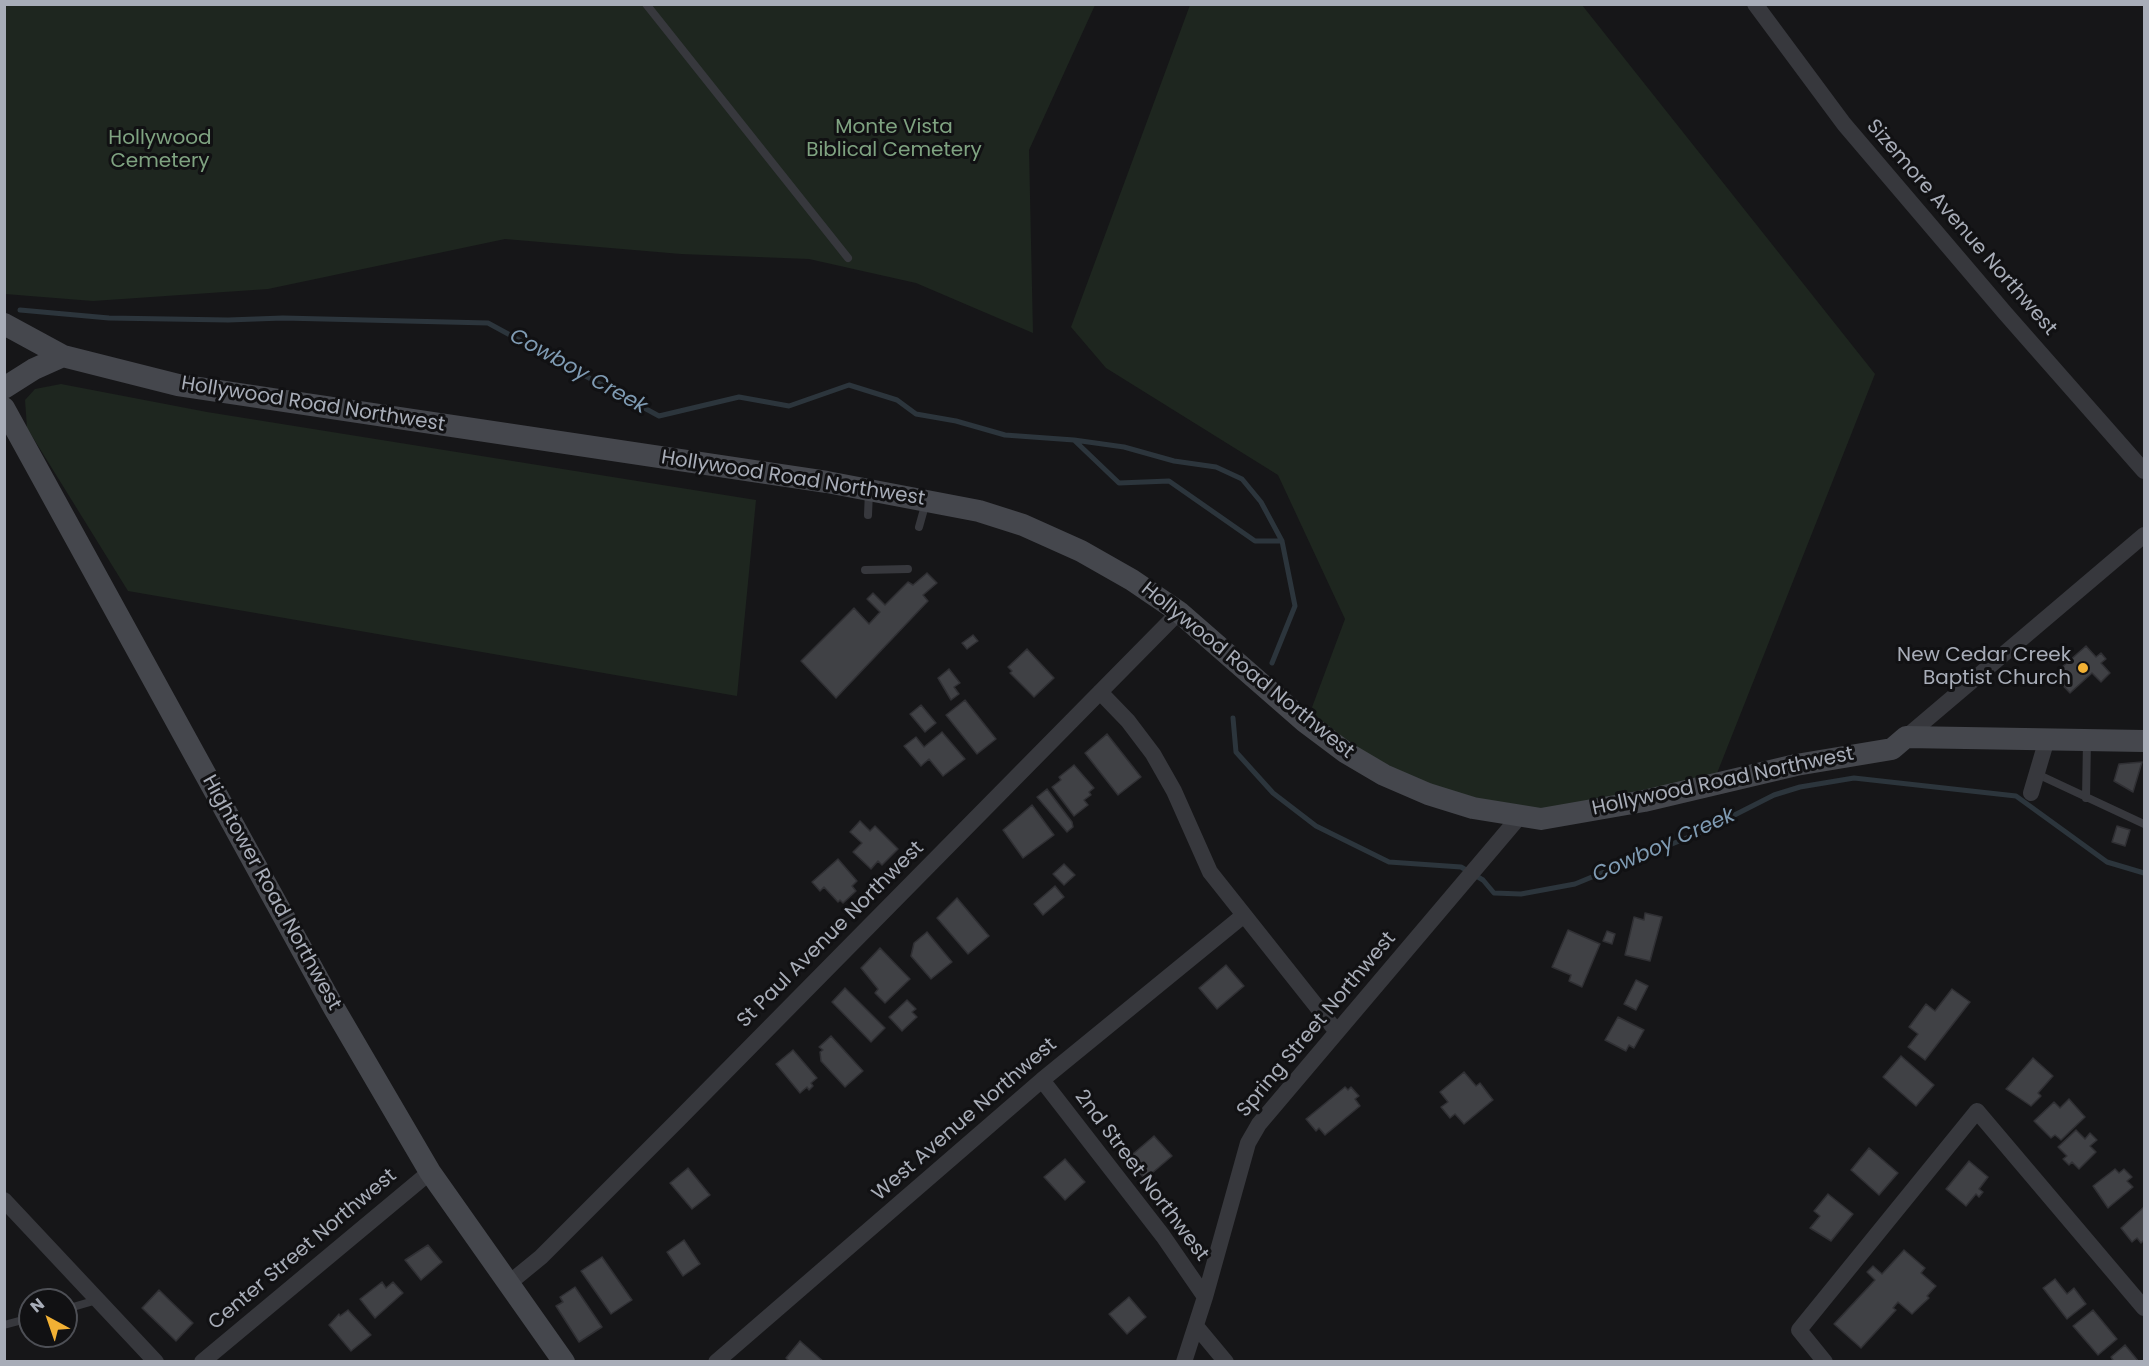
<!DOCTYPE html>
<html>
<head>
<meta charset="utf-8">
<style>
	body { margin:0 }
	#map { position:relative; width:2149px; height:1366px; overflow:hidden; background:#161618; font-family:Poppins,sans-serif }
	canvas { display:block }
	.frame { position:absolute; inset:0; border:6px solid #a8adb8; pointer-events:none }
	.north { position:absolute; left:18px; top:1288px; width:60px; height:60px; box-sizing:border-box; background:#111113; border:2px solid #4d4f55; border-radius:50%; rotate:320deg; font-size:16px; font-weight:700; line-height:24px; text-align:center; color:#a8adb8 }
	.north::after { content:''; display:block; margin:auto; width:21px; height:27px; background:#f2b134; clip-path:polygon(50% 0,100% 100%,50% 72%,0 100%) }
</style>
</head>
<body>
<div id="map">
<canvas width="2149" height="1366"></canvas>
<div class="frame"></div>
<div class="north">N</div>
</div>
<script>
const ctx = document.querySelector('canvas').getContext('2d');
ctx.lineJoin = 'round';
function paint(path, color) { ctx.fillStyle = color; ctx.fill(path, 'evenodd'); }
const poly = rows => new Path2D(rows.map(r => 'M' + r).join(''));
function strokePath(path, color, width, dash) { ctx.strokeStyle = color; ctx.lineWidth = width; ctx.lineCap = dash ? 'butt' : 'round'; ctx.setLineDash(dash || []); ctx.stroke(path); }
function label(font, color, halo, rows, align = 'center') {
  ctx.font = font + ' Poppins,sans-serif'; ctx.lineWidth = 6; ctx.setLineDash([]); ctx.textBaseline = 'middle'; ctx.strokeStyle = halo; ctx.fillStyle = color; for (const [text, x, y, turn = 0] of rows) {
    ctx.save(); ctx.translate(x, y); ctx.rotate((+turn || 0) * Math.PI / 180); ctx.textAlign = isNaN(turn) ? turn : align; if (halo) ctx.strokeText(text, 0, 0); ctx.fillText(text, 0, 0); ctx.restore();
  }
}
paint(poly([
	[4,5,1095,5,1029,150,1033,333,916,283,809,259,681,254,505,239,268,289,93,301,5,294],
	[1190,5,1582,5,1875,374,1708,796,1530,824,1418,786,1308,718,1345,619,1278,475,1106,368,1071,327],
	[61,384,207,412,756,500,737,696,128,591,27,428,25,400,35,389]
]), '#1e261f');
strokePath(poly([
	[20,310,109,318,228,320,283,318,488,323,659,416,739,397,789,406,849,385,897,400,916,414,956,421,1005,435,1074,440,1119,483,1169,481,1255,541,1282,541,1295,606,1272,663],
	[1074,440,1124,447,1174,461,1216,467,1242,479,1261,502,1282,541],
	[1233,718,1236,752,1273,793,1316,826,1389,862,1461,867,1483,880,1494,893,1521,894,1575,884,1701,832,1774,795,1800,787,1854,778,2016,796,2107,862,2144,873]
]), '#2c353c', 5);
const building = poly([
	[927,573,937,583,923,595,928,601,836,698,801,661,854,608,869,624,880,612,867,599,873,593,885,605,908,582,913,585,927,573],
	[973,635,978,641,967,649,962,643,973,635],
	[2086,646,2096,657,2101,653,2106,659,2101,663,2110,673,2101,682,2092,673,2070,693,2053,675,2086,646],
	[1027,649,1054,678,1034,697,1010,673,1012,671,1008,667,1027,649],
	[949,669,960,683,954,687,959,694,951,700,938,678,949,669],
	[965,700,996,739,977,754,946,715,965,700],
	[921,705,936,723,925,732,910,714,921,705],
	[942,732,965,759,943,776,929,759,921,766,904,746,916,737,924,747,942,732],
	[1107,734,1141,777,1118,795,1085,753,1107,734],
	[2142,762,2133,792,2114,781,2119,764,2142,762],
	[1074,765,1094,788,1089,792,1091,795,1084,800,1088,805,1074,816,1052,787,1061,780,1059,777,1074,765],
	[1047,789,1072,822,1073,827,1067,832,1037,797,1047,789],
	[1032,805,1054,835,1023,858,1003,830,1032,805],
	[860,821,870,831,875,826,898,849,882,865,878,861,871,869,853,852,862,843,850,832,860,821],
	[2117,826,2130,830,2125,846,2112,842,2117,826],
	[838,859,857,881,852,886,856,891,843,903,840,900,838,902,824,887,820,891,812,882,838,859],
	[1064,864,1075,875,1064,885,1053,874,1064,864],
	[1055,886,1064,897,1043,915,1034,904,1055,886],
	[957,898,989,936,968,954,937,918,957,898],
	[1645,913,1662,917,1650,961,1625,955,1634,917,1644,920,1645,913],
	[1568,930,1600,944,1582,987,1569,981,1571,975,1552,967,1568,930],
	[1607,931,1615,934,1612,944,1603,941,1607,931],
	[927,932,952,962,931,979,911,956,914,943,927,932],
	[880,948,910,979,885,1003,875,993,878,989,861,968,880,948],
	[1226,965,1244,986,1217,1009,1199,988,1226,965],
	[1636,980,1648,986,1636,1010,1624,1004,1636,980],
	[845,988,885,1028,871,1042,832,1002,845,988],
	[1952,989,1970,1002,1925,1060,1908,1047,1918,1034,1909,1027,1926,1004,1935,1011,1952,989],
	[907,1000,916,1009,912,1012,917,1017,902,1031,889,1017,907,1000],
	[1618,1017,1644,1030,1634,1048,1629,1045,1626,1051,1605,1040,1618,1017],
	[831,1036,863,1071,845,1087,821,1061,820,1052,823,1050,819,1047,831,1036],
	[793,1050,817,1078,811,1083,813,1086,809,1090,807,1087,800,1093,776,1064,793,1050],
	[1901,1056,1934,1085,1916,1106,1883,1077,1901,1056],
	[2033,1058,2053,1076,2038,1093,2041,1096,2031,1106,2006,1089,2033,1058],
	[1464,1072,1476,1086,1480,1083,1493,1100,1464,1124,1455,1114,1450,1118,1441,1107,1448,1102,1440,1092,1464,1072],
	[1345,1087,1348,1090,1351,1087,1359,1096,1355,1099,1360,1106,1325,1135,1319,1128,1316,1131,1306,1119,1345,1087],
	[2069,1099,2085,1117,2061,1140,2055,1135,2051,1138,2034,1121,2054,1102,2060,1108,2069,1099],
	[2076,1130,2085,1139,2090,1133,2097,1140,2090,1146,2096,1152,2079,1169,2072,1162,2069,1165,2063,1159,2067,1156,2058,1147,2076,1130],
	[1154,1136,1172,1156,1145,1179,1127,1159,1154,1136],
	[1869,1148,1898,1173,1879,1195,1851,1170,1869,1148],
	[1065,1159,1085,1182,1065,1200,1044,1177,1065,1159],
	[1969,1161,1988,1177,1979,1189,1983,1192,1979,1197,1976,1194,1966,1206,1946,1189,1969,1161],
	[688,1168,710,1195,692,1209,670,1183,688,1168],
	[2115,1169,2119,1173,2124,1169,2132,1177,2127,1181,2133,1187,2108,1208,2093,1186,2115,1169],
	[1828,1194,1853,1214,1831,1241,1810,1228,1820,1216,1814,1211,1828,1194],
	[2144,1207,2144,1240,2141,1243,2137,1238,2132,1242,2121,1228,2144,1207],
	[684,1240,700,1264,683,1276,667,1252,684,1240],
	[428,1245,442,1262,421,1280,405,1260,428,1245],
	[1904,1250,1925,1268,1921,1273,1936,1286,1927,1296,1929,1298,1912,1314,1898,1302,1893,1308,1896,1310,1861,1348,1834,1324,1875,1280,1867,1272,1873,1266,1882,1274,1904,1250],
	[602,1257,632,1300,611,1314,581,1271,602,1257],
	[2055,1279,2067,1294,2074,1288,2086,1304,2067,1319,2043,1288,2055,1279],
	[382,1282,386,1288,393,1282,403,1293,375,1318,360,1299,382,1282],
	[575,1287,602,1327,579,1342,556,1306,563,1302,560,1297,575,1287],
	[159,1290,193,1323,176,1341,142,1308,159,1290],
	[1129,1297,1146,1317,1127,1334,1109,1314,1129,1297],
	[348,1310,371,1335,351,1351,329,1325,339,1314,340,1316,348,1310],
	[2093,1310,2117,1339,2098,1355,2073,1326,2093,1310],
	[800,1341,824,1362,790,1362,786,1358,800,1341],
	[2125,1345,2139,1362,2114,1362,2111,1357,2125,1345]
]);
paint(building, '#404145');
strokePath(building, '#303034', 1.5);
strokePath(poly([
	[646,4,848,258],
	[868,515,869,491],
	[919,527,926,502],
	[865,570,908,569],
	[2037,774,2144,824],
	[2086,798,2087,741],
	[66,1309,97,1300],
	[4,1325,30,1318]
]), '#37383d', 8);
strokePath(poly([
	[1755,4,1844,124,2005,313,2144,471],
	[1100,692,1128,721,1153,754,1174,791,1210,872,1337,1032],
	[1906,737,2144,535],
	[2031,793,2047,739],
	[1042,1080,1163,1236,1205,1297],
	[4,1200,156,1362],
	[508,1284,541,1257,678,1120,1179,612],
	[1196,1326,1226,1362],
	[202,1362,430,1172],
	[716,1362,1042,1080,1244,915],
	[1184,1362,1205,1297,1248,1143,1259,1124,1520,816],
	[1825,1362,1799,1330,1977,1111,2144,1308]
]), '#37383d', 16);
strokePath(poly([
	[4,324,63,356,178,385,827,482,979,511,1023,525,1081,551,1132,580,1179,612,1305,722,1345,752,1384,775,1428,794,1473,808,1541,819,1644,801,1796,765,1892,749,1906,737,2144,741],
	[4,388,34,369,63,356],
	[4,408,334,1008,430,1172,564,1362]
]), '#45474d', 22);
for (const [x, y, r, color] of [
	[2083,668,6,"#f2b134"]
]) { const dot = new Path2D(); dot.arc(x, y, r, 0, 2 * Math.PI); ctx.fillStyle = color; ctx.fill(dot); strokePath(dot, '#111113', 2); }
label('20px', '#7fa381', '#111113', [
	["Monte Vista",894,128],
	["Biblical Cemetery",894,151],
	["Hollywood",160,139],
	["Cemetery",160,162]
]);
label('20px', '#a8adb8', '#111113', [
	["Sizemore Avenue Northwest",1961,228,49],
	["Hollywood Road Northwest",313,405,9],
	["Hollywood Road Northwest",793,479,9],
	["Hollywood Road Northwest",1247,671,39],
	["Hollywood Road Northwest",1723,782,-12],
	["Hightower Road Northwest",271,893,61],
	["St Paul Avenue Northwest",831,935,-45],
	["Spring Street Northwest",1317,1025,-50],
	["West Avenue Northwest",965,1120,-41],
	["2nd Street Northwest",1141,1176,53],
	["Center Street Northwest",303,1250,-40]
]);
label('20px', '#a8adb8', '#111113', [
	["New Cedar Creek",2071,656],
	["Baptist Church",2071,679]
], 'right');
label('italic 21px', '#7f9bb3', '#111113', [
	["Cowboy Creek",578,372,29],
	["Cowboy Creek",1664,846,-24]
]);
</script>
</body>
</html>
